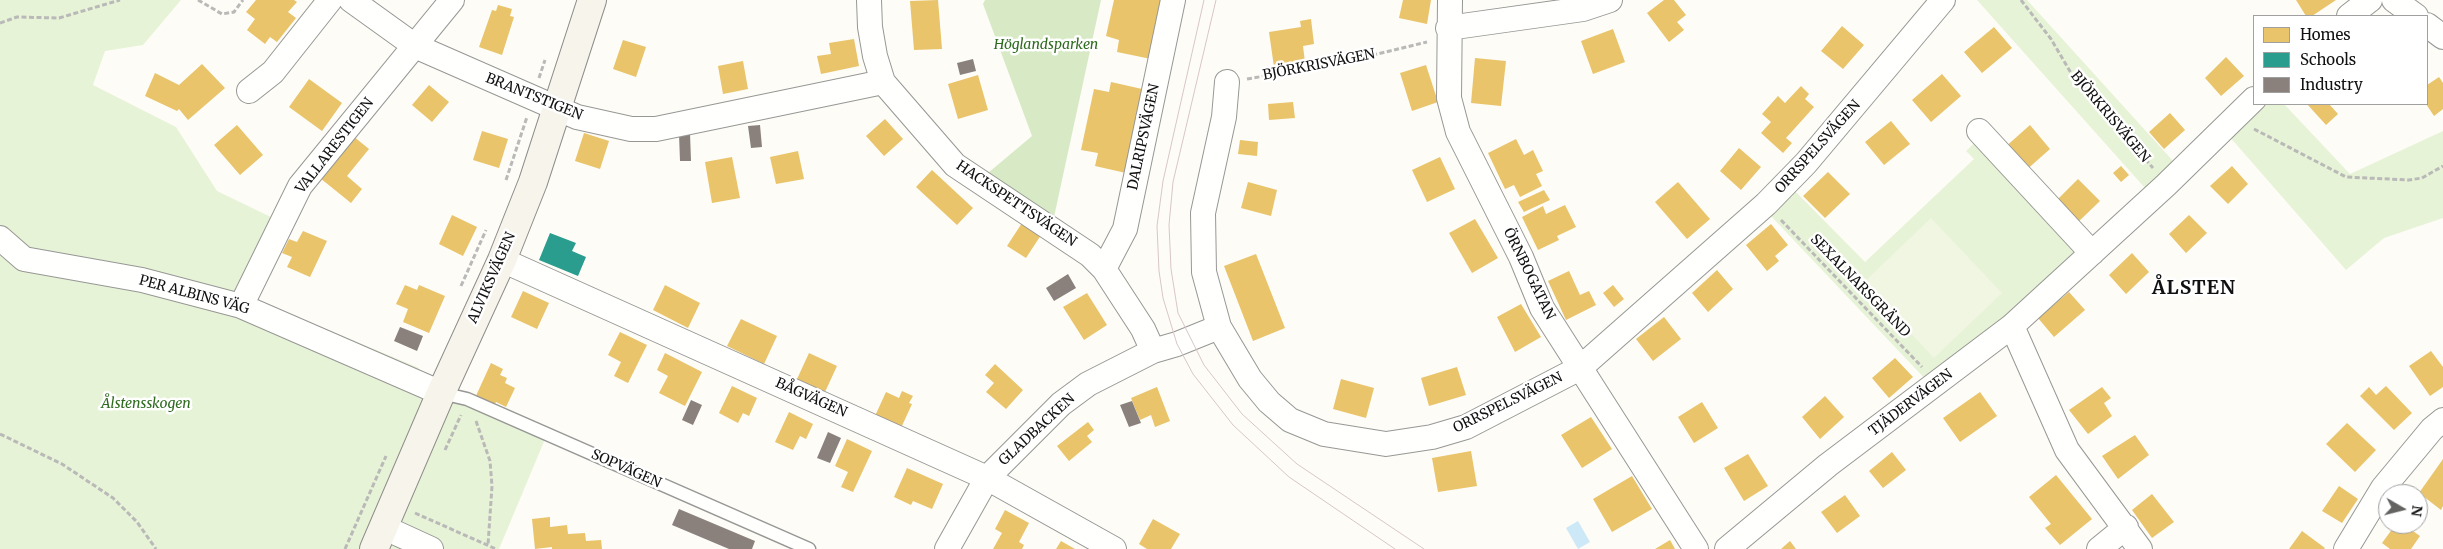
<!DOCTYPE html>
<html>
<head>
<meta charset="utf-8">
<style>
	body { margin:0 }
	#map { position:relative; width:2443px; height:549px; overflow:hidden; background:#fdfcf7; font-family:Merriweather,serif }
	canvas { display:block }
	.legend { position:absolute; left:2253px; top:15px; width:175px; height:90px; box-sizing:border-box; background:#fff; border:1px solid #a0a0a0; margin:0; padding:6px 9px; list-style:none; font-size:15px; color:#111 }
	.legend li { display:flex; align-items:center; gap:10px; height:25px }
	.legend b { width:25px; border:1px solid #a0a0a0 }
	.north { position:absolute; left:2378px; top:484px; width:50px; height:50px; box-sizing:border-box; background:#fff; border:1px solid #a0a0a0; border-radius:50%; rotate:98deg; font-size:14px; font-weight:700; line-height:20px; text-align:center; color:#111 }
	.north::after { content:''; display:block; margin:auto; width:18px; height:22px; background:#646362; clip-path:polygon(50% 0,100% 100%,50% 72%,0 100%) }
</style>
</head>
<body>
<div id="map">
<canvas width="2443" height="549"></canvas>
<ul class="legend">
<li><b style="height:14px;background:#e9c46a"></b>Homes</li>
<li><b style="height:14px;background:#2a9d8f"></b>Schools</li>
<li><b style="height:14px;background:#8a817c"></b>Industry</li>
</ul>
<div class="north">N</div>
</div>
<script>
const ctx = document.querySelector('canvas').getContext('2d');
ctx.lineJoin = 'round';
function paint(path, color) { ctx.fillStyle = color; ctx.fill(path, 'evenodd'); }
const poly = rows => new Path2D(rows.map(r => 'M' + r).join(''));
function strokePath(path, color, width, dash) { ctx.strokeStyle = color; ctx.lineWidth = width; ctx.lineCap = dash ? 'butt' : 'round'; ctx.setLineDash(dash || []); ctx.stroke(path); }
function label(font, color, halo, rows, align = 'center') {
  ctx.font = font + ' Merriweather,serif'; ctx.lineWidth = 5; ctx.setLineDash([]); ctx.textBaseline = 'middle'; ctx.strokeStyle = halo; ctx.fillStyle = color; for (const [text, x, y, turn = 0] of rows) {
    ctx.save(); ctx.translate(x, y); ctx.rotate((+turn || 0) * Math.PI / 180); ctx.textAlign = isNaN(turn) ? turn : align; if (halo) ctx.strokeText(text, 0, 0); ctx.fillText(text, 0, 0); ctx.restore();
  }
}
paint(poly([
	[0,0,181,0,143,45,105,51,93,85,176,127,217,191,273,218,238,292,419,368,408,391,470,398,548,432,499,549,0,549],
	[1977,0,2027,0,2174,162,2145,188],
	[2264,104,2284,104,2350,174,2443,131,2443,218,2384,238,2346,270,2229,136],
	[1985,133,2084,244,2007,315,1929,383,1769,214,1794,190,1865,262,1974,159,1966,151]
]), '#e7f3d7');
paint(poly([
	[985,0,1101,0,1054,217,988,173,1032,136,983,4]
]), '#d8eac5');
paint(poly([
	[1931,218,2002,293,1934,358,1863,283]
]), '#f0f6e1');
paint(poly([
	[1578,521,1590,542,1578,549,1566,528]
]), '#cde8f7');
paint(poly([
	[256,0,294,0,297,2,288,12,296,18,277,42,270,37,265,44,247,30,255,19,246,12],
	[938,0,942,49,914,50,910,1],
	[1114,0,1168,0,1151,59,1117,52,1119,40,1106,36],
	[1403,0,1431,0,1427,24,1399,18],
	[1664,0,1674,0,1686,15,1677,22,1684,30,1669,42,1647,13],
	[2296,0,2336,0,2312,16,2306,16],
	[498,5,512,9,510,16,514,17,502,55,479,47,492,10,496,11],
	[1311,19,1314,44,1303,46,1305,62,1274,67,1269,32,1301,27,1300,21],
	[1842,26,1864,45,1843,69,1821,51],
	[1994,27,2012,48,1982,73,1964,52],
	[1613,29,1625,62,1593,74,1581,41],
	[854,39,859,66,821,74,817,56,831,54,829,43],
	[623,40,646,47,636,77,613,69],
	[2226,57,2244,76,2221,96,2205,78],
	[1475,58,1506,61,1501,106,1471,103],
	[743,61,748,89,723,94,718,66],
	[202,64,225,88,188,120,179,109,177,111,145,96,155,73,179,85],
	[1426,65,1438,102,1412,111,1400,73],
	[1942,74,1961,96,1931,122,1912,100],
	[978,75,988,110,958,119,948,84],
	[2439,77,2443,83,2443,109,2434,116,2426,104,2427,85],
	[309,79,342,103,322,131,289,107],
	[1111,82,1142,89,1139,101,1146,102,1126,173,1095,166,1098,153,1081,150,1094,89,1109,92],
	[429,85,449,102,432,122,412,105],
	[1801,86,1809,94,1805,99,1814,107,1786,138,1792,143,1783,153,1761,133,1771,122,1762,114,1778,96,1785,103],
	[1293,102,1295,118,1269,120,1268,104],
	[2307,104,2329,104,2338,114,2326,125],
	[2170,113,2185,130,2164,149,2149,132],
	[885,119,903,139,884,156,866,136],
	[1891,121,1910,144,1884,165,1865,142],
	[237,125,263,155,240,175,214,145],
	[2030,125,2050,149,2024,172,2003,149],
	[482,131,508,139,499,168,473,160],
	[584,133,609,141,600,169,575,161],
	[353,136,369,149,347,176,362,189,351,203,320,178],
	[1516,139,1524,155,1533,150,1543,171,1536,174,1542,186,1520,197,1514,185,1505,189,1488,153],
	[1240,140,1258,142,1257,156,1238,154],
	[1739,148,1761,167,1741,190,1720,171],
	[798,151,804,179,776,184,770,157],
	[732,157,740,198,712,203,705,162],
	[1440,157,1455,189,1427,202,1412,170],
	[2121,166,2129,175,2121,182,2113,173],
	[2232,166,2248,184,2228,204,2210,186],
	[932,170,973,208,957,225,916,187],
	[1828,172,1850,194,1825,218,1803,196],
	[2078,179,2100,201,2075,225,2054,203],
	[1248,182,1277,190,1271,216,1241,208],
	[1678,182,1710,219,1687,239,1655,202],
	[1544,190,1550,200,1524,212,1518,202],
	[1565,205,1576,227,1557,236,1559,240,1538,250,1522,217,1543,206,1546,214],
	[452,215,477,227,463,256,439,244],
	[2189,215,2207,233,2186,253,2169,234],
	[1475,219,1498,258,1472,273,1449,233],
	[1022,223,1041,235,1026,258,1007,246],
	[1771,224,1788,245,1775,256,1779,261,1767,271,1746,245],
	[303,231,327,241,310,277,287,267,292,257,282,253,289,239,297,242],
	[2132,253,2149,272,2126,294,2109,275],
	[1256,254,1285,328,1253,341,1224,266],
	[1717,270,1733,289,1708,312,1692,293],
	[1569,271,1580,295,1589,291,1596,305,1566,320,1548,281],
	[405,285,417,290,419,285,445,296,429,333,403,322,408,309,396,304],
	[665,285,700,303,688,328,653,310],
	[1613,285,1624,299,1614,307,1603,293],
	[523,291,549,303,537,329,511,317],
	[2069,292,2085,310,2054,337,2038,318],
	[1087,293,1107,325,1084,340,1063,307],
	[1521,304,1541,337,1515,352,1497,317],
	[1664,317,1681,339,1653,361,1636,339],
	[741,319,777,336,764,364,727,346],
	[620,332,647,345,628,383,614,376,621,362,608,355],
	[2431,351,2443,367,2443,387,2430,396,2409,366],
	[665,353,702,372,685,406,659,393,668,376,657,370],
	[809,353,837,366,825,392,797,379],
	[1895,358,1913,377,1889,398,1872,378],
	[491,363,503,369,500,375,507,378,505,383,515,388,506,407,496,402,494,406,475,398],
	[995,364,1023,390,1006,409,986,392,994,383,985,375],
	[1457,367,1466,395,1429,406,1421,378],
	[1341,379,1374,388,1366,418,1333,409],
	[732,386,757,398,749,416,743,413,738,423,719,413],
	[2386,386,2412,413,2394,430,2360,396,2369,387,2376,395],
	[1157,387,1170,421,1155,427,1151,415,1140,420,1131,398],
	[2102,387,2111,398,2104,403,2112,416,2088,434,2069,410],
	[902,391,913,396,909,403,912,404,901,428,875,416,886,392,899,398],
	[1980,392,1997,416,1960,442,1943,418],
	[1825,396,1844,417,1820,439,1802,417],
	[1702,402,1718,428,1694,443,1678,417],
	[789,412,813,424,806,439,800,436,793,450,775,442],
	[1591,417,1612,449,1582,468,1561,435],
	[1088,422,1094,430,1087,436,1092,442,1069,461,1057,446],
	[2347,423,2376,450,2355,472,2326,444],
	[2135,435,2149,455,2118,479,2102,456],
	[847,439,872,451,853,492,841,487,848,472,835,466],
	[1471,451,1477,486,1438,492,1432,458],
	[1892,452,1906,470,1883,488,1869,471],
	[1748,454,1768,486,1744,501,1724,468],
	[2443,459,2443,506,2441,510,2419,493],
	[907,468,943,484,932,509,913,501,911,505,894,497],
	[2056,475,2092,519,2060,545,2045,528,2051,524,2029,497],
	[1632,476,1652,509,1612,532,1593,499],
	[2339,486,2358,499,2342,523,2322,511],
	[2152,494,2174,522,2152,538,2132,510],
	[1845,495,1860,516,1837,533,1821,512],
	[1005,510,1029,523,1019,542,1024,545,1022,549,993,549,1002,533,995,529],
	[550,517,550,527,567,525,568,534,585,533,586,541,601,540,602,549,552,549,552,547,535,549,532,519],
	[1153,519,1180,534,1171,549,1147,549,1139,544],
	[2396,524,2403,524,2420,536,2411,549,2390,549,2382,543],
	[2302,531,2325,548,2324,549,2289,549],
	[1670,540,1675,549,1655,549],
	[1061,541,1075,549,1056,549],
	[1790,541,1796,549,1781,549]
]), '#e9c46a');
paint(poly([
	[550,233,576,243,572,251,586,257,578,276,539,260]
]), '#2a9d8f');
paint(poly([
	[973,59,976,71,960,75,957,63],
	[760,125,762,147,751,148,748,126],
	[690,133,691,161,680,161,679,134],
	[1068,274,1076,288,1054,301,1046,288],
	[400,327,423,336,417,351,394,341],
	[691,400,702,405,693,425,682,420],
	[1132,401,1141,423,1129,427,1120,405],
	[828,432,841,438,830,463,817,458],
	[679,509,755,541,752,549,729,549,672,525]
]), '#8a817c');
const lane = poly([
	[441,393,467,399,809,549]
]);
const street = poly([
	[351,0,415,46,577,117,631,129,656,129,883,82],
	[869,0,870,27,875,56,883,82,955,165,1090,255,1104,269,1143,329,1153,351],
	[1450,0,1449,98,1458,132,1521,257,1542,308,1696,549],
	[2394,0,2416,16],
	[2349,16,2370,0],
	[2427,25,2443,37],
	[1448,28,1583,9,1610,0],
	[1227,82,1224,117,1203,213,1204,272,1219,327,1250,379,1269,402,1290,420,1324,434,1386,444,1432,437,1466,427,1580,368,1766,204,1806,163,1943,0],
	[249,91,273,72,330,0],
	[1979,131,2092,253],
	[0,238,24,259,142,280,241,306,441,393],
	[502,260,987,478,1114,549],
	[1104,269,1125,229,1173,0],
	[241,306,300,186,452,0],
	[2012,326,2067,450,2140,549],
	[383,527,431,549],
	[947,549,987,478,1061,404,1088,384,1153,351,1177,344,1219,327],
	[1727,549,1828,465,2012,326,2166,185,2254,99],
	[2099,549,2126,527],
	[2346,549,2383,488,2432,429,2443,420]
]);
const secondary = poly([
	[374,549,441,393,502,260,533,182,592,0]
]);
strokePath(lane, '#979795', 15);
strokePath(street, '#979795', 26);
strokePath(secondary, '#8e8d8b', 30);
strokePath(poly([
	[198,0,222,14,234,12,243,0],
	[2021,0,2051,39,2071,73,2153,168],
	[0,23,17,17,59,18,120,0],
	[539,78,545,60],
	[1247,79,1340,63,1427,42],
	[2254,129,2346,177,2409,180,2422,178,2443,166],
	[506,180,527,117],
	[1781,220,1922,367],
	[461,286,486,230],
	[476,421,490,461,492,486,488,545],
	[0,434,62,464,113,498,137,522,156,549],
	[445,450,461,415],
	[415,513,496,549],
	[345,549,386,456]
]), '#b9b9b8', 3, [5, 2.5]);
strokePath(lane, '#fffffe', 12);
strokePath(street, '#fffffe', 24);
strokePath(secondary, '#f6f4eb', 28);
strokePath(poly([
	[1204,0,1163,181,1157,226,1159,271,1163,298,1177,344,1193,374,1233,425,1289,477,1395,549],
	[1216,0,1173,182,1169,225,1171,269,1178,313,1204,365,1242,414,1297,464,1424,549]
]), '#d9c6c7', 1);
label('italic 14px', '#2f6b1f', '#fff', [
	["Höglandsparken",1046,45],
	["Ålstensskogen",146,404]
]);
label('14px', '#111', '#fff', [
	["BJÖRKRISVÄGEN",1319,65,-11],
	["BRANTSTIGEN",534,97,22],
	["BJÖRKRISVÄGEN",2110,117,50],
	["DALRIPSVÄGEN",1144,137,-78],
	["VALLARESTIGEN",335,146,-52],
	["ORRSPELSVÄGEN",1818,147,-48],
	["HACKSPETTSVÄGEN",1016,204,34],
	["ÖRNBOGATAN",1529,274,64],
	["ALVIKSVÄGEN",492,278,-66],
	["SEXALNARSGRÄND",1860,286,46],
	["PER ALBINS VÄG",194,295,15],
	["BÅGVÄGEN",811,398,24],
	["ORRSPELSVÄGEN",1508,403,-26],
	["TJÄDERVÄGEN",1911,403,-37],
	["GLADBACKEN",1037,430,-43],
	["SOPVÄGEN",626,469,24]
]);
ctx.letterSpacing = '1px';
label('bold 19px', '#111', '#fff', [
	["ÅLSTEN",2194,289]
]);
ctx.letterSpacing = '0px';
</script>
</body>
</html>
